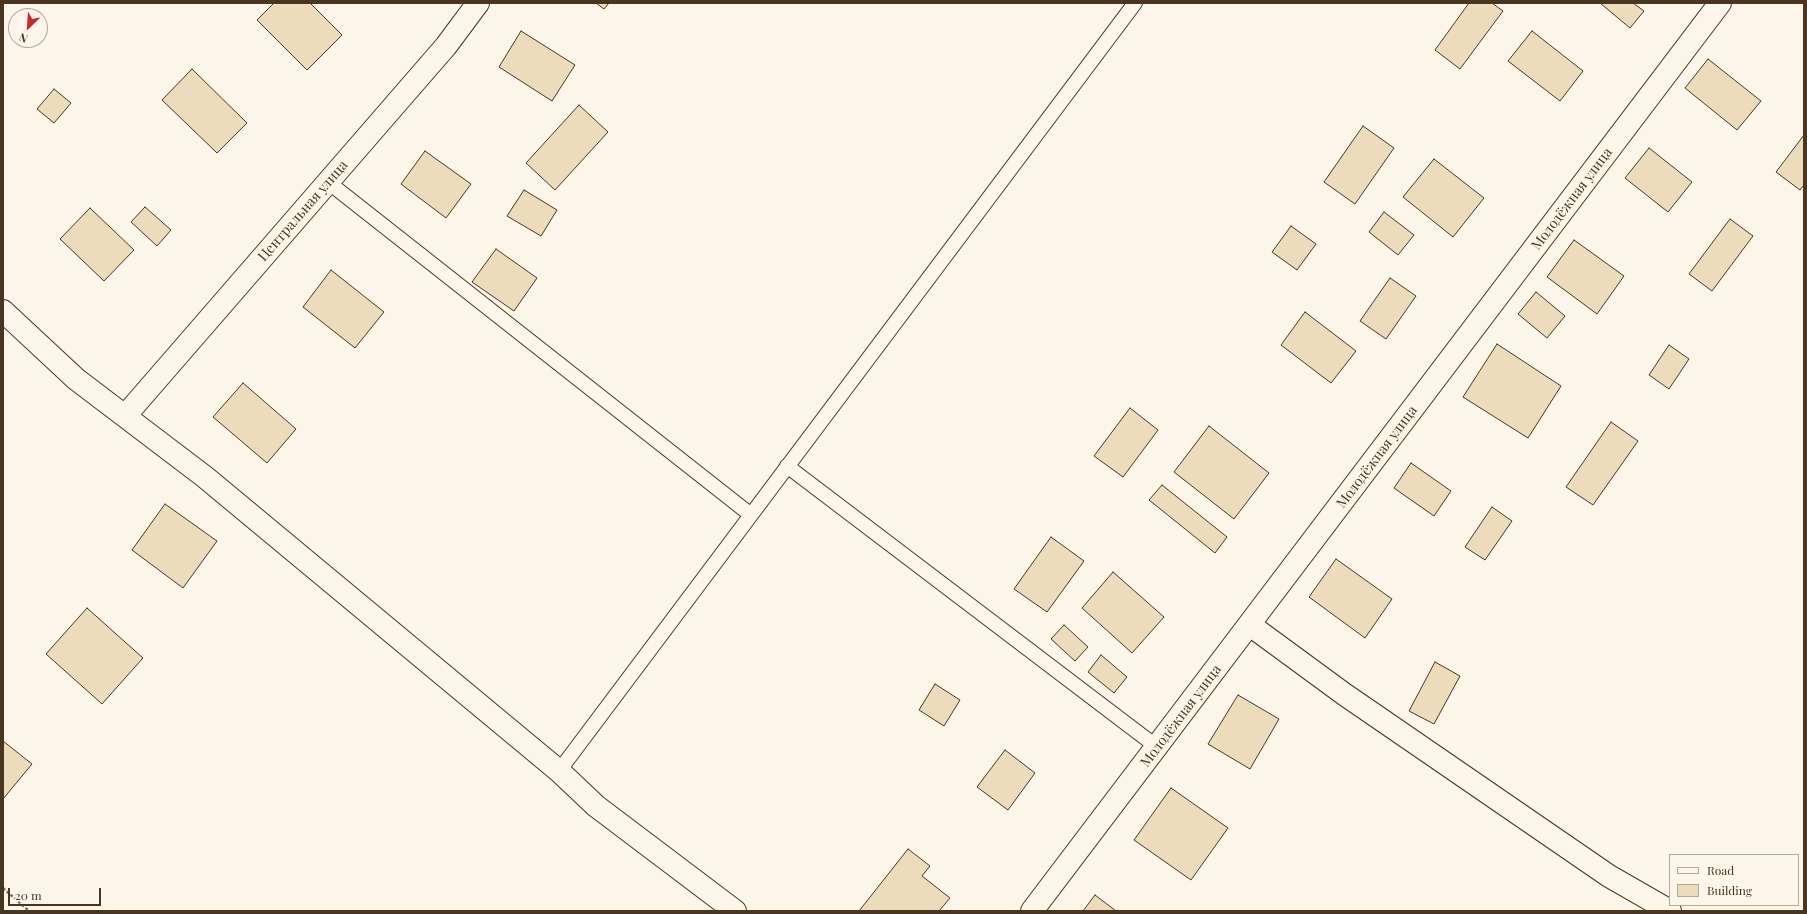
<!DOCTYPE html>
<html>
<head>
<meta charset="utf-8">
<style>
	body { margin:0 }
	#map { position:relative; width:1807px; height:914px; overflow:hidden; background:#fbf6e9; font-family:"Playfair Display",serif }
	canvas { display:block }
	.frame { position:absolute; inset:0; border:4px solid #4a3520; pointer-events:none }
	.legend { position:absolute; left:1669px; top:854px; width:130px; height:52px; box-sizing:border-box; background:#fbf6e9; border:1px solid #b4a999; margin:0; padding:5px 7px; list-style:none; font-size:12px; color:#4a3520 }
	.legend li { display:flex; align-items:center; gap:8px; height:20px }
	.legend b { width:20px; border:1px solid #b4a999 }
	.north { position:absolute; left:8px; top:8px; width:40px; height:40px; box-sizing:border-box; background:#fbf6e9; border:1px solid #b4a999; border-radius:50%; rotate:205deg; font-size:11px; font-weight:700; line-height:16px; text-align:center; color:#4a3520 }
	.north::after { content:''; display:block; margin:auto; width:14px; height:18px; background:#c62828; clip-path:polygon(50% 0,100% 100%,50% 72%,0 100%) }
	.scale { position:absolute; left:8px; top:888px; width:93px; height:18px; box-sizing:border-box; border:2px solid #4a3520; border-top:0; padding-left:5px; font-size:12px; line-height:14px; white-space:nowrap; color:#4a3520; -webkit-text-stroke:3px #fbf6e9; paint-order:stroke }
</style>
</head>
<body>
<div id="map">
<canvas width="1807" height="914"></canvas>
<div class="frame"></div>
<ul class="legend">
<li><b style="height:5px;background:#fbf6e9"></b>Road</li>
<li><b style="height:11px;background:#ecdcbc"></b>Building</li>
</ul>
<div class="north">N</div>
<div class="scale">20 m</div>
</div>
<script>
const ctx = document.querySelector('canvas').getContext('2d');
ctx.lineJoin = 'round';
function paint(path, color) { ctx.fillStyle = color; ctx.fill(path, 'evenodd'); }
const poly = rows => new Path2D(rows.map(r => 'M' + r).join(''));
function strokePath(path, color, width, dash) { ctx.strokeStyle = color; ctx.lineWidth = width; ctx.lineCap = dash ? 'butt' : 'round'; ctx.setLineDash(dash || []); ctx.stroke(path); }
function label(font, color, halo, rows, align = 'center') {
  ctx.font = font + ' "Playfair Display",serif'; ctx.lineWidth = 3; ctx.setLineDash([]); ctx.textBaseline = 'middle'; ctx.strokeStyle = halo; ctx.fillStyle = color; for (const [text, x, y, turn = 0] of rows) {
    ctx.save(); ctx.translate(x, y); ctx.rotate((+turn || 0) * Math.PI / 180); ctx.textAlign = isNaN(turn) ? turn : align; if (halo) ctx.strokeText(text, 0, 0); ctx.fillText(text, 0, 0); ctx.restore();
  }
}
const building = poly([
	[274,3,310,3,342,35,307,70,257,20,274,3],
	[596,3,609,3,604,9,596,3],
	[1469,3,1492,3,1503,11,1460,69,1435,50,1469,3],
	[1600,3,1633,3,1644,11,1630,28,1600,3],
	[521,31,575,65,552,101,499,67,521,31],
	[1532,31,1583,71,1560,101,1508,61,1532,31],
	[1708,59,1761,101,1737,130,1685,88,1708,59],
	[192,69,247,123,217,153,162,100,192,69],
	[54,89,71,103,54,123,37,109,54,89],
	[579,105,608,132,555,190,526,163,579,105],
	[1363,126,1394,148,1355,204,1324,182,1363,126],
	[1804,135,1804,185,1800,190,1776,172,1804,135],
	[1649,148,1692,182,1668,212,1625,178,1649,148],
	[425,151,471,184,446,218,401,184,425,151],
	[1434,159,1484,198,1453,237,1403,197,1434,159],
	[524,190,557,210,541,236,507,216,524,190],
	[145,207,171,230,157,246,131,222,145,207],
	[90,208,134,250,104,281,60,239,90,208],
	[1384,212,1414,235,1398,255,1369,232,1384,212],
	[1730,219,1753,236,1712,291,1689,274,1730,219],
	[1291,226,1316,244,1297,270,1272,252,1291,226],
	[1574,240,1624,276,1597,314,1547,277,1574,240],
	[496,249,537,278,514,311,472,282,496,249],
	[331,270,384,312,355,348,303,307,331,270],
	[1390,278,1416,296,1386,339,1360,321,1390,278],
	[1536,292,1565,316,1547,338,1518,314,1536,292],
	[1305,312,1356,351,1331,383,1281,345,1305,312],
	[1497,344,1561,386,1528,438,1463,397,1497,344],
	[1669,345,1689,359,1669,389,1649,375,1669,345],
	[243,383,296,429,267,463,213,417,243,383],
	[1130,408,1158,430,1123,477,1094,456,1130,408],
	[1611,422,1638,441,1593,505,1566,487,1611,422],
	[1209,426,1269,473,1234,519,1174,472,1209,426],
	[1411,463,1451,491,1434,516,1394,488,1411,463],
	[1162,485,1227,537,1215,553,1149,500,1162,485],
	[165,504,217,541,183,588,132,550,165,504],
	[1492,507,1512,521,1485,560,1465,547,1492,507],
	[1051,537,1084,561,1047,612,1014,589,1051,537],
	[1336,559,1392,599,1365,638,1309,597,1336,559],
	[1113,572,1164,617,1132,653,1082,608,1113,572],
	[87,608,143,658,102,704,46,654,87,608],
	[1064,625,1088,647,1075,661,1051,639,1064,625],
	[1101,655,1127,677,1114,693,1088,672,1101,655],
	[1435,662,1460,676,1434,724,1409,711,1435,662],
	[935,684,960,700,944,726,919,710,935,684],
	[1238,695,1279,719,1250,769,1208,744,1238,695],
	[3,741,32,764,3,799,3,741],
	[1005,750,1035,773,1008,810,977,787,1005,750],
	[1171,788,1228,828,1191,880,1134,840,1171,788],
	[908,849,930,866,922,876,950,898,939,911,859,911,908,849],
	[1095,895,1116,911,1083,911,1095,895]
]);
paint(building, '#ecdcbc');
strokePath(building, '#4a3520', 1);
const lane = poly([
	[328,182,751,515],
	[787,466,1157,747],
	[559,771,1135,3]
]);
const street = poly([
	[3,311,76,379,205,477,559,771,596,806,735,911],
	[125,416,446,46,478,3],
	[1250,625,1344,694,1609,876,1670,911],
	[1032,911,1720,3]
]);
strokePath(lane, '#4a3520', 16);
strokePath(street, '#4a3520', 24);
strokePath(poly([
	[3,888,29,911]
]), '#7f6f5c', 2.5, [3, 2]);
strokePath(lane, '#fbf6e9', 14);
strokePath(street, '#fbf6e9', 22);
label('14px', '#4a3520', '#fbf6e9', [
	["Молодёжная улица",1572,199,-53],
	["Центральная улица",303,211,-49],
	["Молодёжная улица",1377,457,-53],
	["Молодёжная улица",1181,716,-53]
]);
</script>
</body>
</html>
